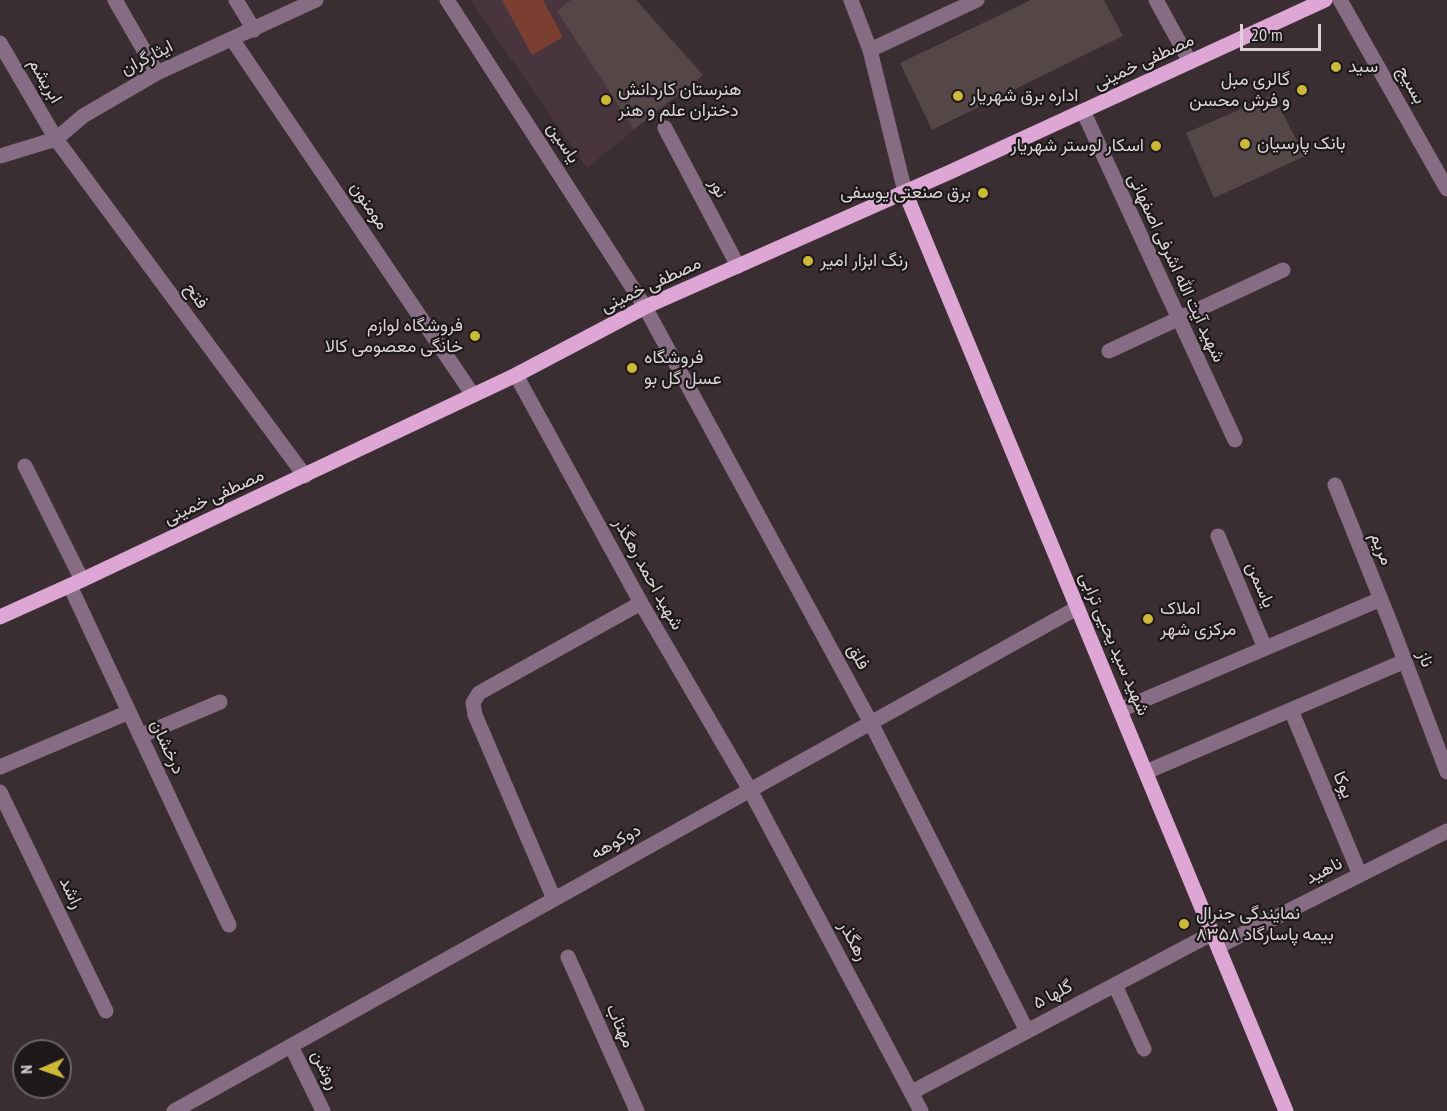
<!DOCTYPE html>
<html>
<head>
<meta charset="utf-8">
<style>
	body { margin:0 }
	#map { position:relative; width:1447px; height:1111px; overflow:hidden; background:#3a2e33; font-family:"PT Sans Narrow",sans-serif }
	canvas { display:block }
	.north { position:absolute; left:12px; top:1039px; width:60px; height:60px; box-sizing:border-box; background:#1d181a; border:2px solid #696265; border-radius:50%; rotate:268deg; font-size:16px; font-weight:700; line-height:24px; text-align:center; color:#dad2d5 }
	.north::after { content:''; display:block; margin:auto; width:21px; height:27px; background:#cdb938; clip-path:polygon(50% 0,100% 100%,50% 72%,0 100%) }
	.scale { position:absolute; left:1240px; top:24px; width:81px; height:27px; box-sizing:border-box; border:3px solid #dad2d5; border-top:0; padding-left:8px; font-size:18px; line-height:21px; white-space:nowrap; color:#dad2d5; -webkit-text-stroke:4px #1d181a; paint-order:stroke }
</style>
</head>
<body>
<div id="map">
<canvas width="1447" height="1111"></canvas>
<div class="north">N</div>
<div class="scale">20 m</div>
</div>
<script>
const ctx = document.querySelector('canvas').getContext('2d');
ctx.lineJoin = 'round';
function paint(path, color) { ctx.fillStyle = color; ctx.fill(path, 'evenodd'); }
const poly = rows => new Path2D(rows.map(r => 'M' + r).join(''));
function strokePath(path, color, width, dash) { ctx.strokeStyle = color; ctx.lineWidth = width; ctx.lineCap = dash ? 'butt' : 'round'; ctx.setLineDash(dash || []); ctx.stroke(path); }
function label(font, color, halo, rows, align = 'center') {
  ctx.font = font + ' "PT Sans Narrow",Vazirmatn,sans-serif'; ctx.lineWidth = 4.5; ctx.setLineDash([]); ctx.textBaseline = 'middle'; ctx.strokeStyle = halo; ctx.fillStyle = color; for (const [text, x, y, turn = 0] of rows) {
    ctx.save(); ctx.translate(x, y); ctx.rotate((+turn || 0) * Math.PI / 180); ctx.textAlign = isNaN(turn) ? turn : align; if (halo) ctx.strokeText(text, 0, 0); ctx.fillText(text, 0, 0); ctx.restore();
  }
}
paint(poly([
	[470,0,636,0,703,75,587,168]
]), '#48353d');
paint(poly([
	[502,0,543,0,563,37,532,55]
]), '#7a3f30');
paint(poly([
	[571,0,636,0,703,75,634,129,557,11],
	[1031,0,1104,0,1123,36,932,130,900,63],
	[1273,95,1305,156,1214,198,1186,133]
]), '#554748');
strokePath(poly([
	[115,0,157,73],
	[236,0,254,30],
	[447,0,645,307,871,723,1027,1031],
	[851,0,870,50,905,192],
	[1156,0,1190,62],
	[1340,0,1447,189],
	[232,39,473,395],
	[0,43,56,139,305,476],
	[870,50,977,0],
	[1083,111,1235,440],
	[665,128,738,266],
	[0,156,56,139,83,116,157,73,316,0],
	[1109,351,1283,270],
	[516,375,641,603,750,790,921,1111],
	[25,466,82,580],
	[1335,485,1392,627,1447,772],
	[1218,536,1265,648],
	[70,586,229,925],
	[1120,710,1381,599],
	[1291,710,1360,875],
	[140,736,220,702],
	[0,767,129,712],
	[1146,772,1405,661],
	[0,792,106,1011],
	[554,899,475,715,473,703,479,693,641,603],
	[1219,946,1447,831],
	[568,957,637,1111],
	[1115,985,1144,1049],
	[291,1046,323,1111],
	[912,1092,1213,933],
	[174,1111,1077,608]
]), '#876d83', 15);
strokePath(poly([
	[905,192,1286,1111],
	[0,617,82,580,516,375,645,307,950,172,1325,0]
]), '#dda6d5', 15);
for (const [x, y, r, color] of [
	[1336,67,6,"#cdb938"],
	[1302,90,6,"#cdb938"],
	[958,96,6,"#cdb938"],
	[606,100,6,"#cdb938"],
	[1245,144,6,"#cdb938"],
	[1156,146,6,"#cdb938"],
	[983,193,6,"#cdb938"],
	[808,261,6,"#cdb938"],
	[475,336,6,"#cdb938"],
	[632,368,6,"#cdb938"],
	[1148,619,6,"#cdb938"],
	[1184,924,6,"#cdb938"]
]) { const dot = new Path2D(); dot.arc(x, y, r, 0, 2 * Math.PI); ctx.fillStyle = color; ctx.fill(dot); strokePath(dot, '#1d181a', 2); }
label('18px', '#dad2d5', '#1d181a', [
	["ایثارگران",147,58,-27],
	["مصطفی خمینی",1144,62,-25],
	["ابریشم",45,81,60],
	["بسیج",1411,85,61],
	["یاسین",563,143,57],
	["نور",718,188,62],
	["مومنون",369,206,56],
	["شهید آیت الله اشرفی اصفهانی",1176,268,65],
	["مصطفی خمینی",651,285,-25],
	["فتح",196,296,54],
	["مصطفی خمینی",214,497,-25],
	["مریم",1381,549,68],
	["شهید احمد رهگذر",648,574,61],
	["یاسمن",1260,585,67],
	["شهید سید یحیی ترابی",1114,644,67],
	["فلق",858,657,61],
	["ناز",1425,659,69],
	["درخشان",167,747,65],
	["یوکا",1343,785,67],
	["دوکوهه",616,842,-29],
	["ناهید",1324,871,-27],
	["راشد",71,893,64],
	["رهگذر",853,941,62],
	["گلها ۵",1053,995,-28],
	["مهتاب",620,1026,66],
	["روشن",325,1070,64]
]);
label('18px', '#dad2d5', '#1d181a', [
	["سید",1348,67],
	["گالری مبل",1290,80,"right"],
	["و فرش محسن",1290,101,"right"],
	["هنرستان کاردانش",618,90],
	["دختران علم و هنر",618,111],
	["اداره برق شهریار",970,96],
	["بانک پارسیان",1257,144],
	["اسکار لوستر شهریار",1144,146,"right"],
	["برق صنعتی یوسفی",971,193,"right"],
	["رنگ ابزار امیر",820,261],
	["فروشگاه لوازم",463,326,"right"],
	["خانگی معصومی کالا",463,347,"right"],
	["فروشگاه",644,358],
	["عسل گل بو",644,379],
	["املاک",1160,609],
	["مرکزی شهر",1160,630],
	["نمایندگی جنرال",1196,914],
	["بیمه پاسارگاد ۸۳۵۸",1196,935]
], 'left');
</script>
</body>
</html>
